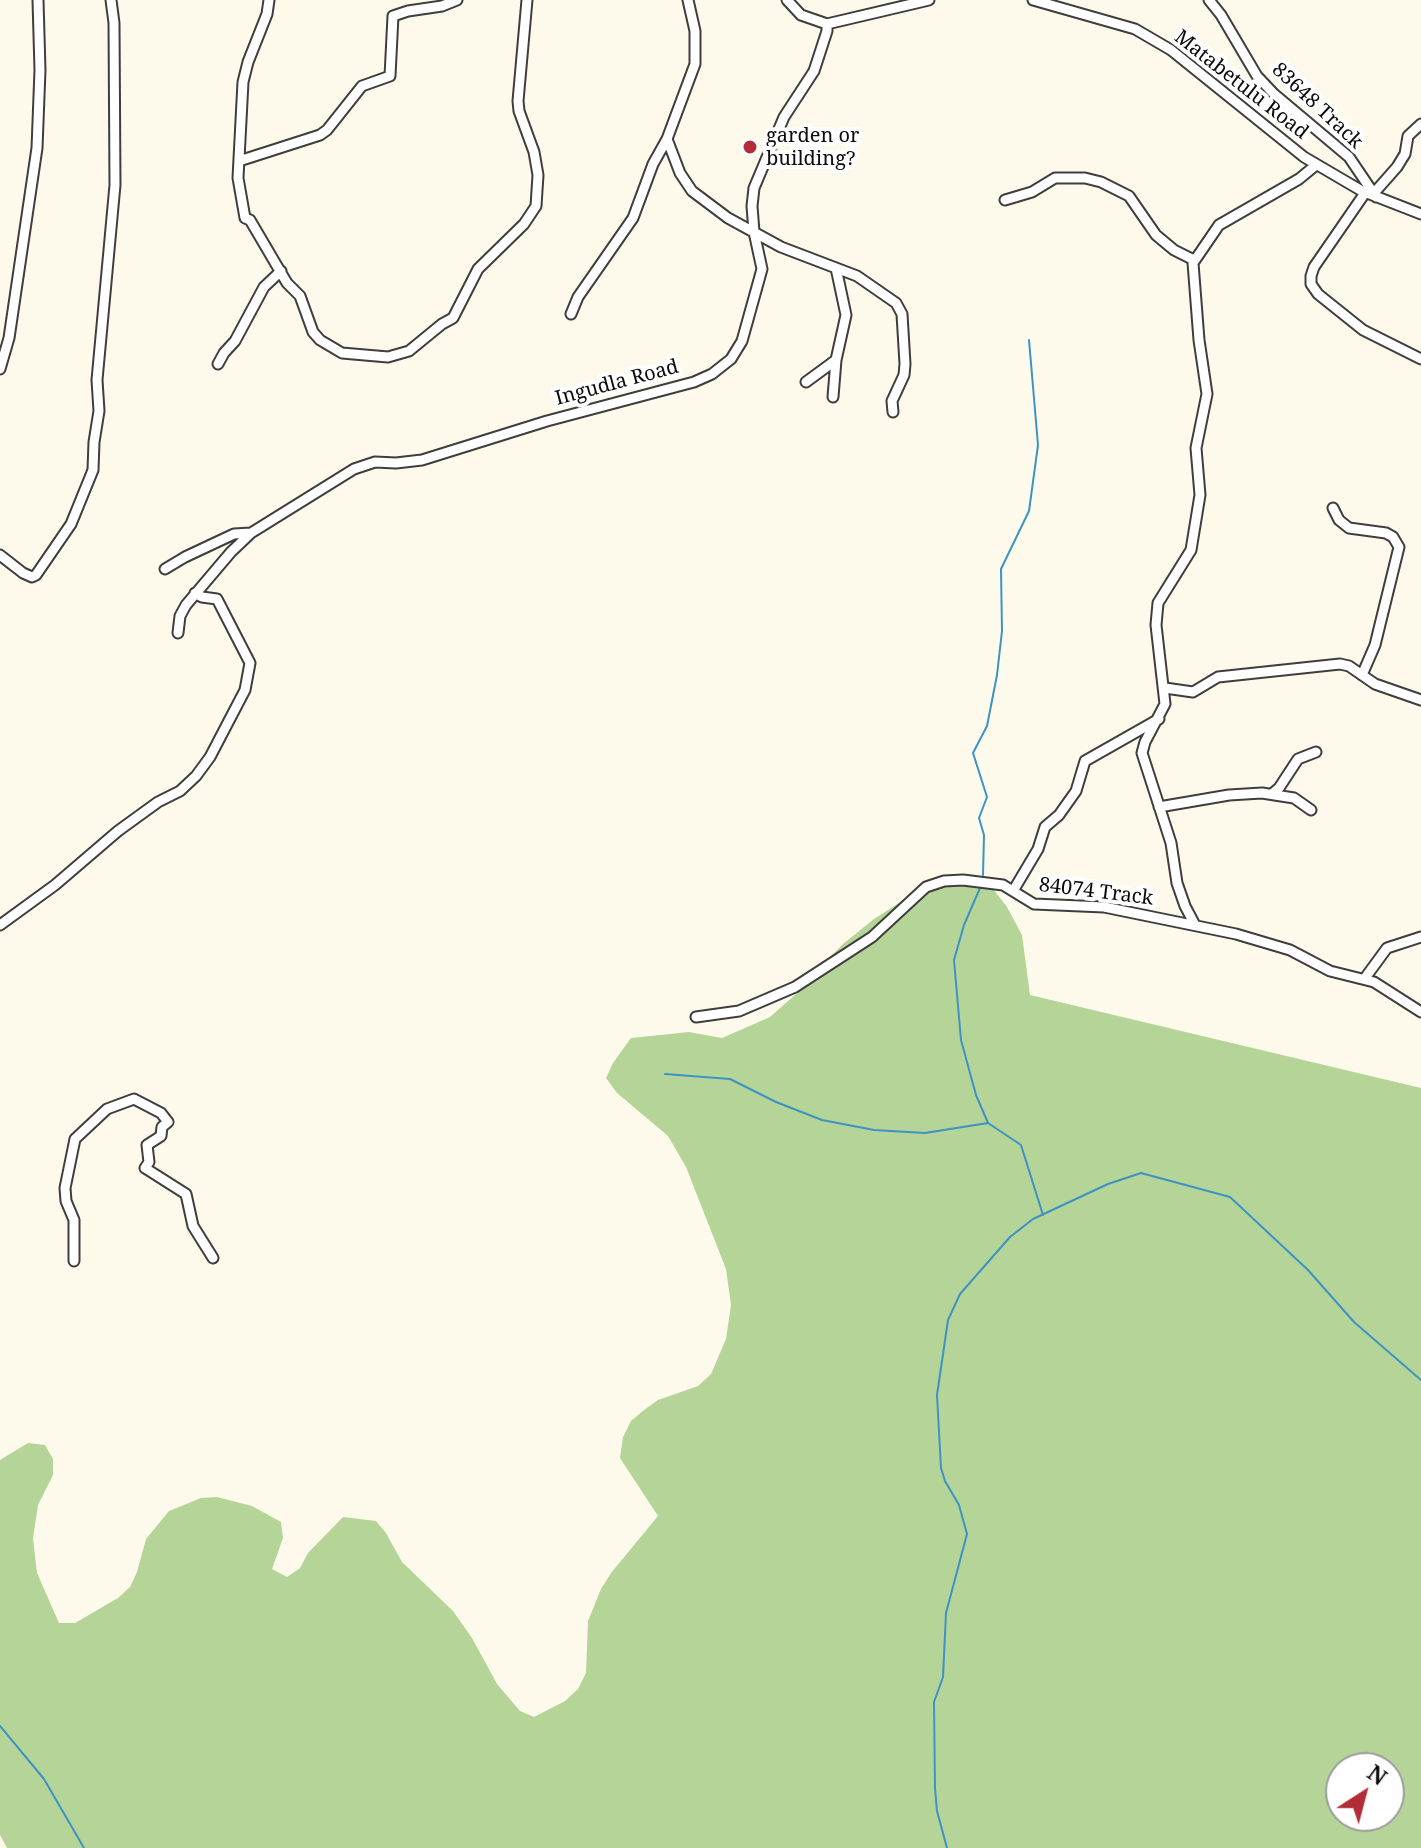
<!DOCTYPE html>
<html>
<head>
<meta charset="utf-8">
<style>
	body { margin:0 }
	#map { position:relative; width:1421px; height:1848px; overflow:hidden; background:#fefaeb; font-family:"Noto Serif",serif }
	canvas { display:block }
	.north { position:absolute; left:1325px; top:1752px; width:80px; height:80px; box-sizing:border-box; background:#fff; border:2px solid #9d9d9d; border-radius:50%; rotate:36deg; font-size:22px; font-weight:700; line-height:32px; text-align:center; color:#0b0b0b }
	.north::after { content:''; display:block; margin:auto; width:28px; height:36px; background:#b22d37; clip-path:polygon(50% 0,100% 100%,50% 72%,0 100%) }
</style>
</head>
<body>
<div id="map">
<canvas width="1421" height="1848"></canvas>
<div class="north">N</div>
</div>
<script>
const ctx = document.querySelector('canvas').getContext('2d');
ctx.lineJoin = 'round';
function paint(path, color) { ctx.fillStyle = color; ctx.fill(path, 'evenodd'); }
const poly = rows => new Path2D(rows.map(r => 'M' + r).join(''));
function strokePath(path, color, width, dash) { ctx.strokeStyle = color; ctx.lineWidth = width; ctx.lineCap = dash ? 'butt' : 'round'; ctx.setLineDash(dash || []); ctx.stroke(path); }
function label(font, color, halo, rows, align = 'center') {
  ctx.font = font + ' "Noto Serif",serif'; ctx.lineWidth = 8; ctx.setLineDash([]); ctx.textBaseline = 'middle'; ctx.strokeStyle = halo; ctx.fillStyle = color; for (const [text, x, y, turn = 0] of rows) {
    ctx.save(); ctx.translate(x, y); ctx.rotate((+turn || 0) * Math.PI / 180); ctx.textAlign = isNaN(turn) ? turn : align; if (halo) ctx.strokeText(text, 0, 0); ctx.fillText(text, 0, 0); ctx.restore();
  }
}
paint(poly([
	[944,881,987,881,1007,907,1022,935,1030,995,1421,1088,1421,1848,7,1848,0,1835,0,1460,28,1443,45,1445,53,1459,53,1475,38,1505,33,1538,37,1573,59,1623,75,1623,118,1598,130,1587,137,1572,146,1539,169,1511,201,1498,217,1497,252,1506,281,1522,283,1538,272,1569,287,1577,300,1568,308,1553,343,1517,376,1521,386,1533,402,1562,453,1611,472,1638,497,1684,520,1711,534,1717,565,1701,578,1689,586,1673,588,1621,601,1589,611,1573,658,1516,620,1458,623,1437,631,1421,644,1410,658,1400,698,1386,711,1374,726,1339,731,1305,726,1269,686,1167,668,1136,617,1093,606,1078,613,1063,631,1038,689,1032,722,1038,770,1017,821,972,831,956,843,944,874,919,902,901,908,900],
	[1341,1768,1389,1768,1389,1816,1341,1816]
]), '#b5d598');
strokePath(poly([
	[983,875,984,835,979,818,987,797,973,753,987,726,997,675,1002,631,1001,569,1029,511,1038,445,1029,340],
	[980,888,964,925,954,960,961,1040,976,1095,988,1123,1021,1145,1043,1215],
	[665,1074,730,1079,776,1102,822,1120,874,1130,925,1133,988,1123],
	[0,1726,44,1779,84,1848],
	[947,1848,937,1811,935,1788,934,1702,943,1677,946,1613,967,1534,959,1505,945,1481,941,1468,937,1395,948,1320,960,1294,1010,1237,1033,1219,1108,1184,1141,1173,1230,1197,1308,1270,1354,1322,1421,1380]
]), '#3e93c4', 2);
const street = poly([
	[269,0,267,14,248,62,243,82,238,178,245,218,250,220,287,283,300,296,313,332,320,340,342,353,388,357,409,351,442,324,453,318,478,269,524,224,536,206,538,175,534,152,519,111,518,101,527,0],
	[688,0,695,31,695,64,667,139,680,173,692,191,728,218,781,247,857,276,896,303,902,314,905,364,904,375,892,401,893,412],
	[1033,0,1135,29,1171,50,1304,157,1362,191,1421,214],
	[1209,0,1221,15,1257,76,1274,94,1349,157,1376,197],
	[827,24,929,0],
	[239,161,320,135,327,130,362,86,390,76,393,16,408,11,442,6,457,0],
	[1365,193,1314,267,1311,276,1311,284,1318,294,1363,330,1421,359],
	[1374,193,1397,167,1405,154,1408,136,1421,124],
	[1005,200,1032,192,1055,178,1085,178,1101,182,1129,196,1156,235,1174,250,1194,260],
	[571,314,578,297,633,218,653,164,667,139],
	[218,364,224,353,235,341,264,287,281,271],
	[0,369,9,338,37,148,40,70,38,0],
	[806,382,836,360],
	[833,397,836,360,846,315,836,268],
	[1333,508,1339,520,1349,528,1386,533,1393,537,1399,547,1375,645,1362,675],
	[0,555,23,573,32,577,36,575,71,524,93,470,94,442,99,411,97,380,115,185,114,23,111,0],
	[165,569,185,557,234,534,251,533],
	[178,633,180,616,186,605,231,552,251,533,354,469,375,462,396,463,422,460,547,421,694,382,712,374,731,359,742,341,762,269,754,232,752,206,754,188,784,117,814,71,827,31,827,24,801,15,787,0],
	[1165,688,1193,692,1218,677,1340,664,1349,666,1375,684,1421,700],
	[1272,794,1279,788,1298,759,1316,752],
	[1159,807,1229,795,1262,793,1294,798,1311,810],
	[1013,891,1038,849,1045,827,1059,815,1076,791,1085,761,1159,719],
	[0,925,55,885,118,831,158,802,180,791,196,776,210,757,245,690,250,663,217,599,202,597,195,593],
	[1195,925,1185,906,1177,883,1171,843,1142,753,1145,742,1165,704,1156,625,1158,603,1191,550,1200,495,1196,448,1207,394,1199,340,1193,263,1219,225,1299,179,1316,165],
	[1365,978,1387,948,1421,937],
	[696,1017,739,1011,795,987,872,937,926,887,944,881,963,880,1003,885,1034,904,1104,907,1236,934,1290,950,1330,971,1374,982,1421,1012],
	[74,1261,74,1220,66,1201,65,1188,75,1139,107,1109,134,1099,161,1113,168,1122,162,1127,161,1136,147,1145,149,1162,145,1168,186,1194,193,1226,213,1258]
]);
strokePath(street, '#3e3e3e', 13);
strokePath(street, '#fff', 9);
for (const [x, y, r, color] of [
	[750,147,8,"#b22d37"]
]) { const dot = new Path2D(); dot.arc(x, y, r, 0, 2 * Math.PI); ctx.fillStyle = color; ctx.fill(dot); strokePath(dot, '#fff', 3); }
label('20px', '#0b0b0b', '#fff', [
	["Matabetulu Road",1241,85,38],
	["83648 Track",1317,106,43],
	["Ingudla Road",617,383,-15],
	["84074 Track",1096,892,7]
]);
label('20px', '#0b0b0b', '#fff', [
	["garden or",766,136],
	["building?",766,159]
], 'left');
</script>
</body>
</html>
